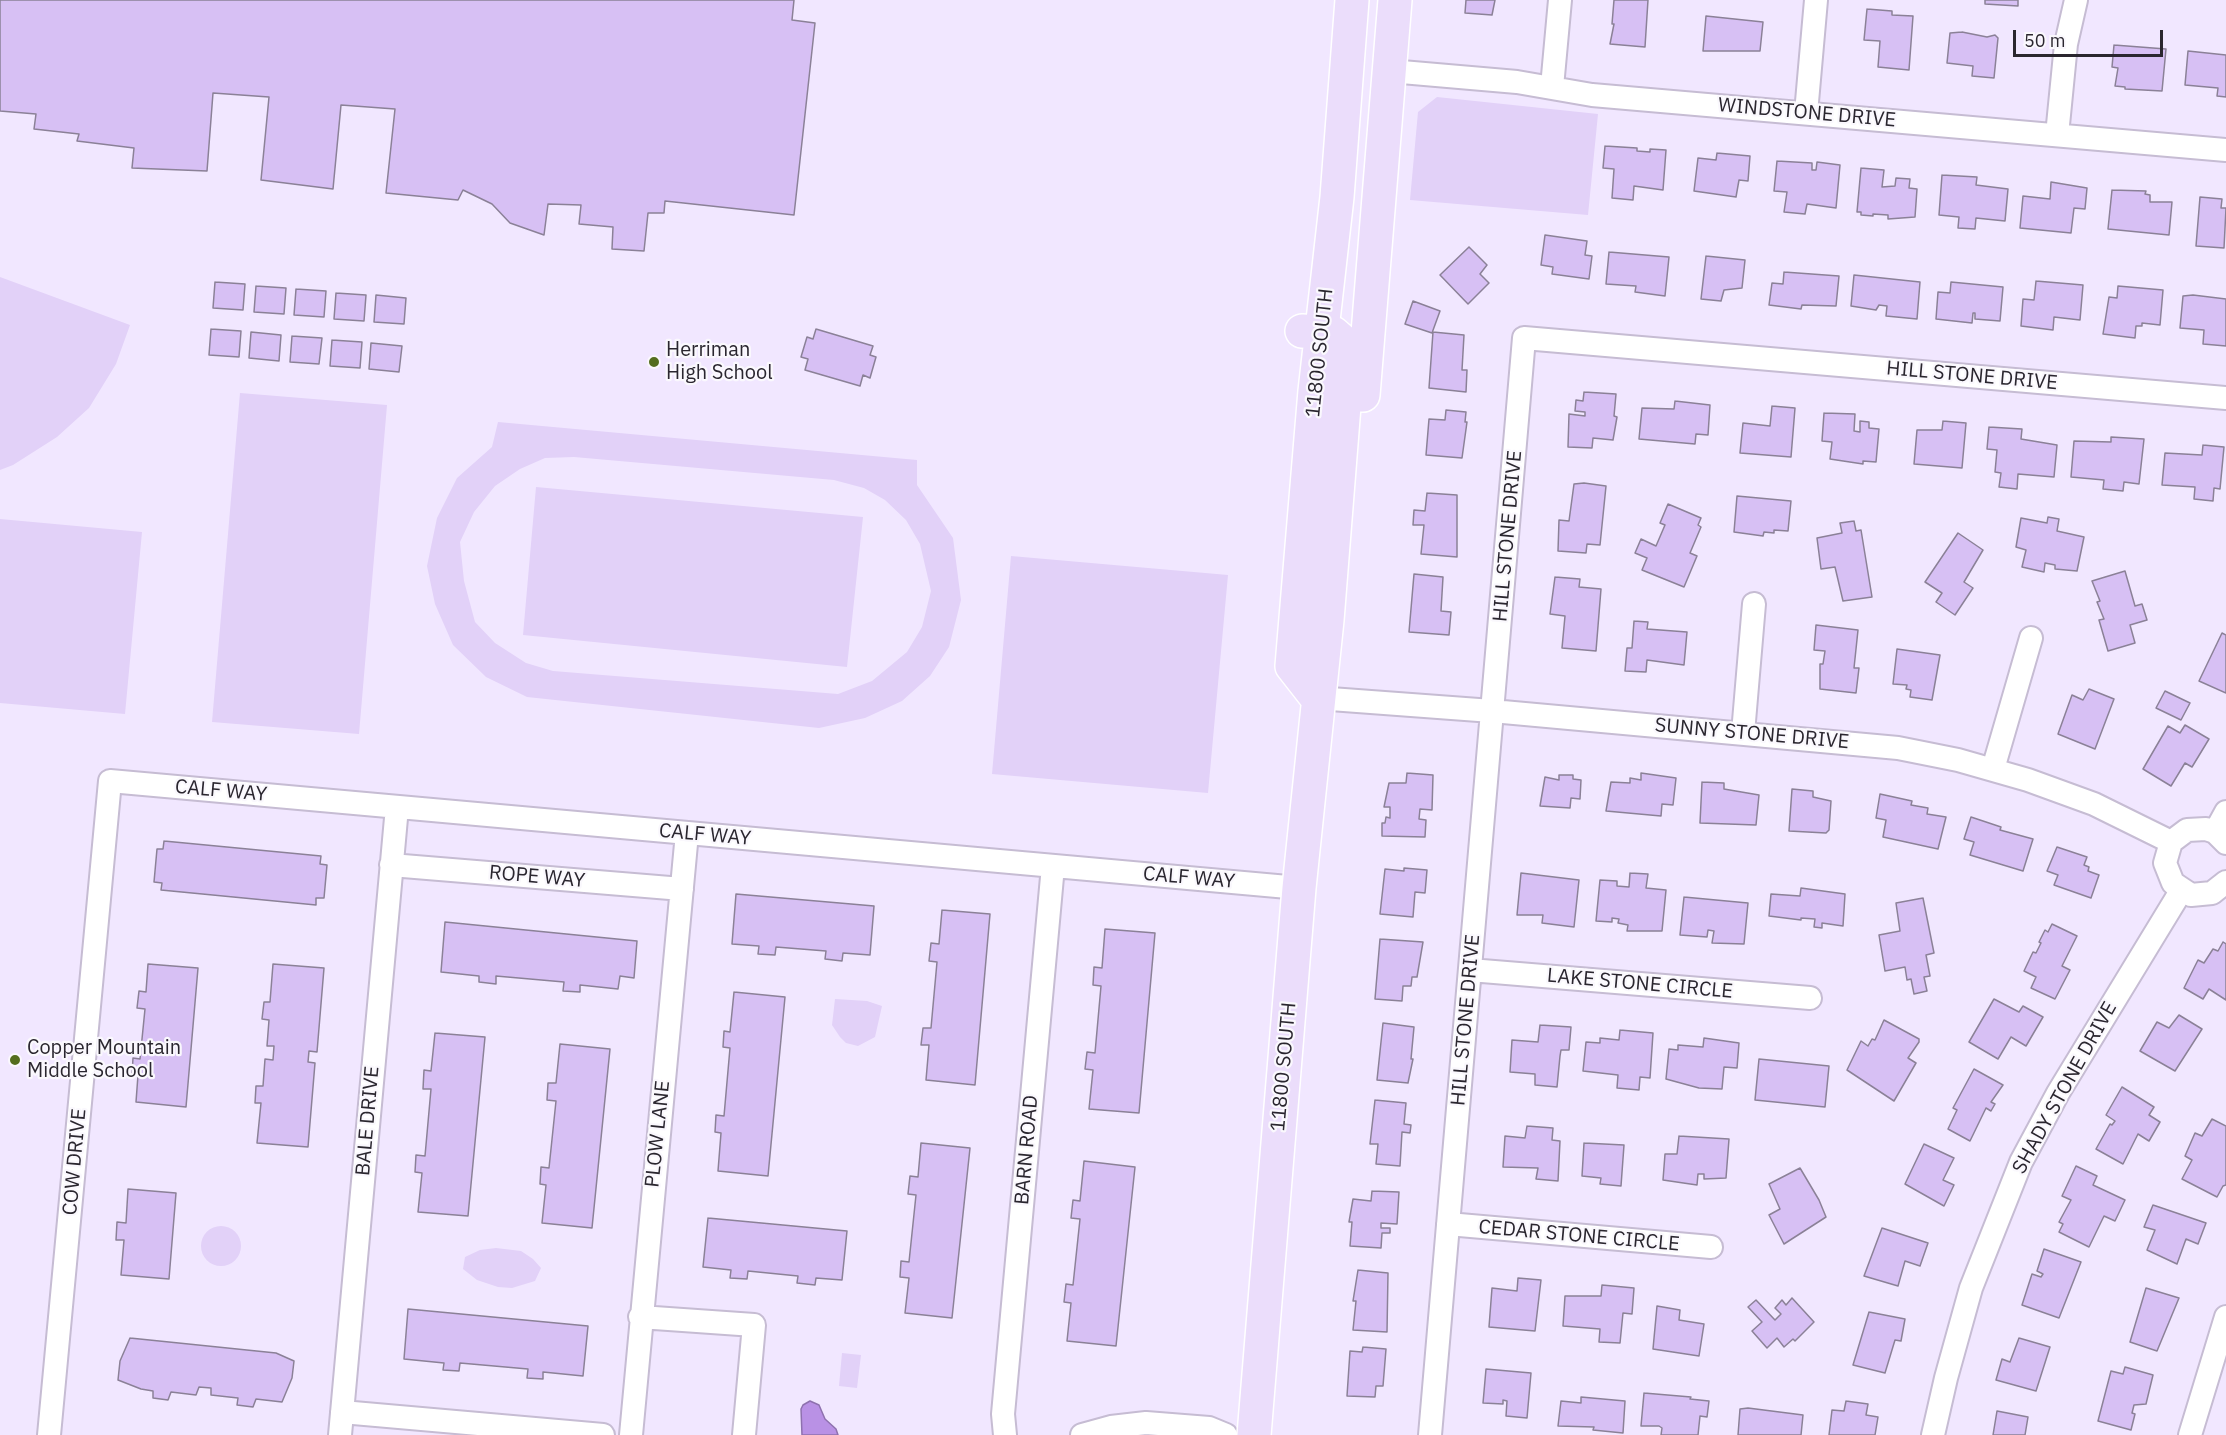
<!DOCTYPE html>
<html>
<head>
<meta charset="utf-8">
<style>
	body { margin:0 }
	#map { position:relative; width:2226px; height:1435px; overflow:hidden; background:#f1e7ff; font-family:"IBM Plex Sans",sans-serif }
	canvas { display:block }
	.scale { position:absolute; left:2013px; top:30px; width:150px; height:27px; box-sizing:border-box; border:3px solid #2a262f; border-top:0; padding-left:8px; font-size:18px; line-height:21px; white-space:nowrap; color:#2a262f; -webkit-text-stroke:4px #faf8fd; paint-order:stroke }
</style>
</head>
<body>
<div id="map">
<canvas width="2226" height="1435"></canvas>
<div class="scale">50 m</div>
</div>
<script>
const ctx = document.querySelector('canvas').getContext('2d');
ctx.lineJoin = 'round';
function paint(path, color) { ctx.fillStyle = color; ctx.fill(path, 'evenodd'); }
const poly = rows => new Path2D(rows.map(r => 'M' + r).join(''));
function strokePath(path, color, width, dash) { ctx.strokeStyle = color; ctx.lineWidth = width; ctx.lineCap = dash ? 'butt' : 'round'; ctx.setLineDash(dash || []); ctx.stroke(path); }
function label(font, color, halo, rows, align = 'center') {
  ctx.font = font + ' "IBM Plex Sans",sans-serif'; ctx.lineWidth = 4.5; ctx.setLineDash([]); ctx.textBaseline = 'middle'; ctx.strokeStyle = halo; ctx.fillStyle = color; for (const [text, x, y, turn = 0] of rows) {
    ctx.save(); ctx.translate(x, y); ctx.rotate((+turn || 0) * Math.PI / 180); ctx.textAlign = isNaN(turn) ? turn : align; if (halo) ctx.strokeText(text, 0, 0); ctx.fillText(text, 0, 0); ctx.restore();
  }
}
paint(poly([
	[1437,97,1598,114,1588,215,1410,200,1418,112],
	[0,277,130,325,116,364,89,408,57,437,13,465,0,470],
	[240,393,387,405,359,734,212,722],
	[498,422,917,460,917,485,953,538,961,600,949,647,930,676,902,701,865,718,819,728,527,697,486,677,453,645,435,604,427,566,437,518,457,478,492,447],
	[574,457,834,480,864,488,885,500,906,520,920,544,931,591,922,627,907,652,872,681,838,694,553,671,526,663,495,643,475,622,464,581,460,542,474,512,495,486,520,469,545,458],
	[536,487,863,517,847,667,523,635],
	[0,519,142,532,125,714,0,703],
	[1011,556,1228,575,1208,793,992,774],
	[835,999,867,1001,882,1006,875,1037,858,1046,846,1043,840,1037,832,1025],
	'201 1246a20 20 0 1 1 40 0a20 20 0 1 1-40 0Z',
	[496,1248,521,1251,533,1259,541,1268,535,1281,512,1288,498,1287,477,1280,463,1269,465,1257,480,1250],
	[842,1353,861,1355,857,1388,839,1386]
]), '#e2d1f8');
const water = poly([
	[810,1401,819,1405,825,1419,836,1429,838,1435,802,1435,801,1409,803,1405,810,1401]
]);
paint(water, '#b991e5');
strokePath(water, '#8e71ae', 1.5);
const building = poly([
	[0,0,794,0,792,20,815,23,794,215,665,201,664,213,648,213,644,251,612,249,613,227,579,224,581,205,548,204,544,235,510,223,492,204,463,190,458,200,386,193,395,109,341,105,333,189,261,180,269,97,213,93,207,171,132,168,134,148,77,141,79,134,34,129,36,114,0,111,0,0],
	[1466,0,1495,0,1492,15,1465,13,1466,0],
	[1614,0,1648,0,1645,47,1610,44,1614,24,1612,24,1614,0],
	[1985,0,2018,0,2018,6,1985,4,1985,0],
	[1867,9,1892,11,1892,15,1913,16,1909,70,1878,67,1880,41,1864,40,1867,9],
	[1706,16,1763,22,1760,51,1703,51,1706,16],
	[1962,32,1987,37,1995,35,1998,38,1994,78,1972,76,1973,66,1947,63,1950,33,1962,32],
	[2114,45,2166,49,2162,91,2125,89,2125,87,2115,86,2118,68,2112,67,2114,45],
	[2188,51,2226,55,2226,97,2217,96,2218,88,2185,85,2188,51],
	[1605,146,1637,148,1637,151,1650,152,1650,149,1666,150,1663,190,1634,186,1633,200,1612,198,1614,169,1603,168,1605,146],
	[1717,153,1750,156,1748,181,1739,180,1736,197,1694,191,1698,158,1716,160,1717,153],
	[1777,161,1812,163,1812,170,1816,170,1817,162,1840,165,1836,208,1807,204,1805,214,1784,212,1787,192,1774,191,1777,161],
	[1861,168,1884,170,1882,187,1895,186,1896,178,1910,179,1909,188,1917,189,1915,217,1888,219,1888,215,1873,214,1873,216,1861,215,1861,212,1857,212,1861,168],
	[1942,175,1977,177,1976,185,2008,189,2005,221,1976,218,1975,229,1958,228,1959,217,1939,215,1942,175],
	[2051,182,2087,188,2085,209,2074,208,2071,233,2020,228,2023,196,2050,199,2051,182],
	[2112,190,2146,191,2145,194,2150,195,2150,202,2172,202,2169,235,2108,229,2112,190],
	[2200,197,2222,199,2221,208,2226,208,2224,248,2196,246,2200,197],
	[1545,235,1587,241,1585,255,1592,256,1589,279,1552,274,1553,267,1541,265,1545,235],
	[1469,247,1487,265,1480,274,1489,283,1468,304,1440,275,1469,247],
	[1609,252,1669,257,1665,296,1635,292,1636,286,1606,284,1609,252],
	[1706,256,1745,260,1742,288,1724,290,1721,301,1701,299,1706,256],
	[1784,272,1839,276,1836,306,1802,305,1801,309,1769,305,1772,283,1783,284,1784,272],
	[1854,275,1920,282,1917,319,1886,316,1887,306,1879,305,1876,310,1851,306,1854,275],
	[2036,281,2083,285,2080,320,2054,317,2053,330,2021,326,2023,299,2034,300,2036,281],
	[215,282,245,284,243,310,213,308,215,282],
	[1951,282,2003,287,2000,321,1975,319,1975,313,1973,313,1972,323,1936,319,1938,292,1950,293,1951,282],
	[256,286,286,288,284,314,254,312,256,286],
	[2118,286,2163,290,2160,325,2142,323,2142,326,2136,326,2135,338,2103,334,2109,297,2117,298,2118,286],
	[296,289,326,291,324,317,294,315,296,289],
	[336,293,366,295,364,321,334,319,336,293],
	[376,295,406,298,404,324,374,322,376,295],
	[2193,295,2226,299,2226,346,2203,344,2204,330,2180,328,2183,296,2193,295],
	[1413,301,1440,311,1432,333,1405,324,1413,301],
	[211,329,241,331,239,357,209,355,211,329],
	[816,329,873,346,870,355,876,357,870,378,863,375,860,386,805,370,808,359,801,357,807,337,813,339,816,329],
	[251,332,281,335,279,361,249,358,251,332],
	[1433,332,1464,335,1462,370,1467,370,1466,392,1429,388,1433,332],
	[292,336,322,338,319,364,290,362,292,336],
	[332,340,362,342,360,368,330,366,332,340],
	[371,343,402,346,399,372,369,369,371,343],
	[1584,392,1616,394,1614,416,1617,417,1613,440,1593,438,1592,448,1568,447,1569,414,1585,416,1585,412,1575,411,1576,400,1583,401,1584,392],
	[1675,401,1710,405,1708,435,1696,434,1695,444,1639,439,1642,408,1674,409,1675,401],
	[1772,406,1795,408,1791,457,1740,453,1743,423,1770,426,1772,406],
	[1446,410,1466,412,1465,422,1467,422,1462,458,1426,455,1429,419,1445,420,1446,410],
	[1824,413,1855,414,1854,431,1860,432,1860,421,1869,422,1869,428,1879,429,1876,462,1863,461,1863,464,1830,459,1832,442,1822,441,1824,413],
	[1943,421,1966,423,1962,468,1914,464,1917,430,1942,430,1943,421],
	[1989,427,2022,429,2021,439,2057,445,2054,477,2018,474,2017,489,1999,487,2001,473,1995,472,1997,450,1987,449,1989,427],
	[2111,437,2144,439,2139,484,2124,482,2123,491,2103,489,2104,480,2071,477,2074,441,2111,442,2111,437],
	[2203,445,2224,447,2220,489,2214,488,2213,501,2194,499,2195,487,2162,485,2165,453,2202,455,2203,445],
	[1584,483,1606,486,1600,545,1587,544,1586,553,1558,551,1559,520,1569,521,1574,484,1584,483],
	[1427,493,1457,495,1457,557,1421,554,1424,525,1413,525,1414,510,1425,511,1427,493],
	[1737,496,1791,501,1788,531,1774,530,1774,533,1764,532,1763,536,1734,532,1737,496],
	[1668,504,1701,518,1698,525,1701,527,1690,553,1697,556,1684,587,1642,570,1647,558,1635,553,1641,539,1656,546,1665,525,1660,523,1668,504],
	[2048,517,2059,519,2057,531,2084,537,2077,571,2055,569,2055,565,2045,563,2044,572,2022,567,2026,550,2016,547,2021,518,2047,523,2048,517],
	[1854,521,1856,531,1861,530,1872,597,1843,601,1835,567,1821,569,1817,538,1842,533,1840,523,1854,521],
	[1958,533,1983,550,1964,582,1973,588,1955,615,1936,602,1942,593,1925,582,1958,533],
	[2125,571,2135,606,2142,604,2147,620,2130,625,2135,643,2108,651,2099,620,2104,619,2097,602,2100,601,2092,581,2125,571],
	[1414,574,1443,577,1441,611,1451,612,1449,635,1409,632,1414,574],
	[1555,577,1580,579,1579,587,1601,589,1596,651,1562,648,1565,616,1550,614,1555,577],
	[1634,621,1648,622,1647,629,1687,632,1684,665,1647,660,1646,672,1625,671,1627,648,1632,648,1634,621],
	[1816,625,1858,630,1854,668,1859,668,1856,693,1820,689,1820,664,1823,664,1825,651,1814,650,1816,625],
	[2222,633,2226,635,2226,693,2199,681,2222,633],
	[1897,649,1940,655,1932,700,1910,697,1911,690,1906,689,1907,685,1893,684,1897,649],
	[2089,689,2114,699,2095,749,2058,734,2072,695,2083,700,2089,689],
	[2165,691,2190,703,2181,720,2156,708,2165,691],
	[2185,725,2209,739,2192,767,2185,763,2171,786,2143,769,2168,726,2180,733,2185,725],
	[1407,773,1433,775,1432,810,1420,809,1419,819,1426,820,1425,837,1382,836,1382,823,1385,823,1386,817,1390,818,1390,807,1384,807,1389,783,1406,783,1407,773],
	[1641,773,1676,778,1673,805,1662,804,1661,816,1606,811,1611,782,1630,783,1630,778,1641,780,1641,773],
	[1559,775,1573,775,1573,779,1581,780,1580,799,1571,798,1570,808,1540,806,1545,777,1559,780,1559,775],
	[1702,782,1724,783,1724,789,1759,795,1756,825,1700,823,1702,782],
	[1792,789,1813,791,1813,797,1831,801,1829,830,1826,833,1789,831,1792,789],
	[1880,794,1912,801,1911,805,1928,808,1927,814,1946,817,1938,849,1883,837,1886,820,1876,818,1880,794],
	[1971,817,2001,827,2000,830,2033,839,2023,871,1970,855,1974,842,1964,839,1971,817],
	[164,841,321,856,320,864,327,865,324,898,316,898,316,905,161,890,162,883,154,882,157,849,163,849,164,841],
	[2057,847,2087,857,2084,865,2089,867,2088,871,2099,875,2091,898,2054,885,2058,875,2047,871,2057,847],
	[1404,868,1427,870,1425,893,1415,892,1413,917,1380,914,1385,869,1404,871,1404,868],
	[1521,873,1579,880,1574,927,1542,923,1543,915,1517,915,1521,873],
	[1630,873,1648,874,1646,888,1666,890,1662,931,1627,931,1628,925,1618,923,1619,919,1612,918,1612,922,1596,921,1600,880,1617,881,1617,886,1629,887,1630,873],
	[1801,888,1845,894,1843,926,1822,923,1822,928,1814,927,1815,919,1801,918,1801,920,1769,916,1771,894,1800,896,1801,888],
	[736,894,874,906,870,955,843,953,842,961,825,959,826,951,776,947,775,955,758,954,759,946,732,944,736,894],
	[1684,897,1748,903,1744,944,1712,943,1714,931,1708,930,1707,937,1680,935,1684,897],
	[1923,898,1934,953,1926,955,1930,976,1924,977,1927,991,1914,994,1911,979,1907,980,1905,967,1885,971,1879,935,1900,931,1896,903,1923,898],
	[942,910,990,914,975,1085,926,1080,929,1045,921,1045,923,1028,931,1028,937,962,929,961,931,943,939,944,942,910],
	[445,922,637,941,634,978,620,976,618,989,580,985,580,992,563,991,564,982,496,976,496,984,479,982,479,976,441,972,445,922],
	[2052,924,2077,936,2062,966,2070,970,2055,999,2031,988,2036,977,2024,971,2033,952,2036,953,2041,943,2039,942,2045,930,2048,932,2052,924],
	[1105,929,1155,933,1139,1113,1089,1109,1093,1070,1085,1069,1087,1052,1095,1053,1101,986,1093,985,1094,967,1102,968,1105,929],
	[1380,939,1423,942,1417,977,1412,977,1411,986,1403,986,1402,1001,1375,999,1380,939],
	[2223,942,2226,944,2226,1000,2209,989,2203,999,2184,988,2198,960,2204,963,2213,949,2218,951,2223,942],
	[148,964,198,968,186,1107,136,1102,138,1075,132,1074,133,1058,140,1059,145,1009,137,1008,139,991,146,992,148,964],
	[273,964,324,968,317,1052,309,1051,308,1062,315,1063,308,1147,257,1143,261,1103,255,1103,256,1086,263,1086,265,1059,273,1060,274,1046,267,1046,269,1020,262,1019,264,1002,270,1002,273,964],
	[734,992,785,997,768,1176,718,1171,721,1133,715,1132,716,1115,724,1116,730,1048,723,1047,724,1031,730,1032,734,992],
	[1994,999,2019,1012,2023,1006,2043,1017,2026,1046,2011,1037,1998,1059,1969,1042,1994,999],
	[2179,1015,2202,1029,2175,1071,2140,1051,2157,1022,2169,1028,2179,1015],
	[1884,1020,1919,1039,1919,1042,1908,1058,1916,1063,1894,1101,1847,1070,1861,1041,1868,1046,1872,1039,1875,1040,1884,1020],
	[1383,1023,1414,1027,1411,1059,1413,1059,1408,1083,1377,1080,1383,1023],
	[1540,1025,1571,1027,1569,1050,1561,1050,1560,1056,1557,1087,1535,1085,1535,1074,1510,1072,1512,1040,1538,1042,1540,1025],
	[1620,1030,1653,1033,1650,1078,1640,1077,1639,1090,1617,1088,1618,1075,1583,1071,1586,1042,1600,1043,1600,1038,1619,1040,1620,1030],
	[435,1033,485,1037,468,1216,418,1212,422,1173,415,1172,416,1155,425,1156,431,1089,423,1089,424,1070,431,1071,435,1033],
	[1704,1038,1739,1043,1737,1068,1724,1067,1722,1089,1699,1088,1666,1079,1669,1049,1678,1050,1678,1045,1703,1047,1704,1038],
	[560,1044,610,1049,592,1228,542,1223,546,1185,540,1184,541,1167,549,1168,556,1101,547,1100,548,1083,556,1083,560,1044],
	[1759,1059,1829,1066,1825,1107,1755,1100,1759,1059],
	[1974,1069,2003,1085,1991,1102,1995,1104,1991,1111,1986,1108,1970,1141,1948,1129,1957,1110,1953,1108,1974,1069],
	[2122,1087,2154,1107,2149,1115,2160,1122,2149,1141,2138,1134,2123,1164,2096,1149,2110,1124,2112,1125,2115,1121,2106,1115,2122,1087],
	[1375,1100,1406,1103,1404,1124,1411,1125,1410,1133,1402,1132,1400,1166,1376,1164,1378,1144,1370,1144,1375,1100],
	[2212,1119,2226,1126,2226,1185,2223,1186,2217,1197,2182,1179,2192,1160,2185,1156,2195,1133,2202,1136,2212,1119],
	[1527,1126,1553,1128,1552,1140,1560,1141,1558,1181,1536,1179,1538,1168,1503,1167,1505,1136,1525,1138,1527,1126],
	[1679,1136,1729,1139,1726,1178,1704,1179,1704,1174,1698,1174,1697,1185,1663,1180,1665,1154,1677,1154,1679,1136],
	[921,1143,970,1148,952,1318,905,1313,909,1278,900,1277,901,1261,909,1262,916,1195,908,1194,910,1176,918,1177,921,1143],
	[1584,1143,1624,1145,1621,1186,1600,1184,1601,1178,1582,1176,1584,1143],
	[1924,1144,1954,1158,1943,1180,1954,1185,1944,1206,1905,1184,1924,1144],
	[1084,1161,1135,1167,1116,1346,1067,1341,1071,1303,1064,1302,1066,1284,1073,1285,1080,1219,1071,1218,1073,1200,1080,1201,1084,1161],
	[2076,1166,2097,1176,2093,1185,2125,1200,2115,1221,2104,1216,2089,1247,2059,1232,2063,1224,2059,1222,2071,1200,2062,1196,2076,1166],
	[1800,1168,1819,1200,1826,1217,1784,1244,1769,1215,1780,1209,1769,1184,1800,1168],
	[128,1189,176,1193,169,1279,121,1275,124,1240,116,1240,117,1222,126,1223,128,1189],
	[1372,1191,1399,1192,1397,1224,1381,1223,1381,1228,1390,1228,1390,1233,1382,1233,1381,1248,1350,1246,1352,1222,1349,1222,1353,1199,1371,1201,1372,1191],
	[2153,1205,2206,1223,2198,1244,2186,1239,2177,1264,2147,1250,2155,1230,2144,1227,2153,1205],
	[708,1218,847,1231,842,1280,816,1278,815,1285,797,1283,798,1276,748,1271,747,1279,730,1278,731,1270,703,1267,708,1218],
	[1882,1228,1928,1243,1920,1266,1905,1261,1898,1286,1864,1276,1882,1228],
	[2044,1249,2081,1262,2059,1318,2022,1305,2032,1274,2041,1277,2043,1274,2037,1271,2044,1249],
	[1358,1270,1388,1273,1387,1332,1353,1330,1356,1301,1353,1301,1358,1270],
	[1518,1278,1541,1280,1535,1331,1489,1327,1492,1288,1517,1291,1518,1278],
	[1602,1285,1634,1288,1632,1314,1623,1313,1620,1343,1599,1342,1600,1329,1563,1326,1565,1296,1601,1296,1602,1285],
	[2146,1288,2179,1298,2157,1351,2130,1342,2146,1288],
	[1792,1298,1814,1322,1795,1341,1793,1339,1784,1347,1777,1338,1767,1348,1752,1331,1762,1322,1748,1307,1756,1300,1775,1320,1781,1314,1775,1308,1782,1300,1786,1305,1792,1298],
	[1657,1306,1680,1310,1679,1320,1704,1324,1699,1356,1653,1349,1657,1306],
	[408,1309,588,1326,583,1376,543,1372,543,1379,527,1378,528,1369,460,1363,459,1371,443,1370,444,1363,404,1359,408,1309],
	[1869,1312,1905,1319,1901,1341,1895,1340,1885,1373,1853,1365,1869,1312],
	[130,1338,276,1353,294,1361,292,1378,282,1402,256,1399,253,1407,237,1405,238,1398,211,1395,211,1388,199,1387,196,1395,171,1392,168,1400,153,1398,153,1391,141,1389,118,1380,120,1361,130,1338],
	[2019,1338,2050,1347,2036,1391,1996,1380,2002,1359,2010,1362,2019,1338],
	[1363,1347,1386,1349,1383,1386,1376,1386,1375,1397,1347,1396,1350,1351,1362,1352,1363,1347],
	[2125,1367,2153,1375,2146,1404,2134,1405,2132,1413,2135,1414,2131,1430,2098,1421,2111,1371,2123,1374,2125,1367],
	[1486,1369,1531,1373,1527,1418,1506,1416,1507,1401,1503,1400,1503,1404,1483,1403,1486,1369],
	[1644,1393,1691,1397,1690,1399,1709,1401,1707,1417,1700,1416,1698,1435,1661,1435,1662,1428,1659,1426,1641,1426,1644,1393],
	[1581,1397,1625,1401,1623,1433,1593,1430,1594,1427,1558,1426,1561,1401,1581,1403,1581,1397],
	[1846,1401,1868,1404,1866,1415,1878,1417,1875,1435,1829,1435,1832,1410,1844,1411,1846,1401],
	[1748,1408,1803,1415,1801,1435,1738,1435,1740,1409,1748,1408],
	[1997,1411,2028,1417,2025,1435,1993,1435,1997,1411]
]);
paint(building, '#d7c0f4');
strokePath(building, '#8b8197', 1.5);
const minor = poly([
	[1390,71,1517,82,1592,95,2226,150],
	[1552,87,1560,0],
	[1806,113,1816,0],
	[2057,135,2066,44,2076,0],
	[1317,698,1492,711,1898,748,1958,760,2028,780,2094,804,2171,842],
	[1743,733,1754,604],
	[1993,769,2031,638],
	[2215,832,2226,812],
	[2226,843,2215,832,2206,829,2187,830,2171,842,2165,863,2173,883,2191,895,2212,893,2226,882],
	[391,865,682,889],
	[1470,970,1810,998],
	[1448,1224,1711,1247],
	[640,1317,754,1325,744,1435],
	[342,1412,603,1435],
	[49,1435,110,781,1299,888],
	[340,1435,397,807],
	[631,1435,687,833],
	[1005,1435,1003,1414,1053,866],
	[1082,1435,1111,1427,1146,1423,1209,1428,1226,1435],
	[1430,1435,1524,338,2226,398],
	[1933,1435,1946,1378,1971,1288,2021,1162,2058,1093,2181,891],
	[2190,1435,2226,1317]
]);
const primary = poly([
	[1363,395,1395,0],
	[1317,698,1292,666,1315,391,1337,197,1352,0],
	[1254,1435,1299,888,1327,620,1347,368,1341,340,1333,333,1302,331]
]);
strokePath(minor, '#c6bcd3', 26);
strokePath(primary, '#fff', 36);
strokePath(minor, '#fff', 22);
strokePath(primary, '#ebddfb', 33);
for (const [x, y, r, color] of [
	[654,362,6,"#546d1e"],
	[15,1060,6,"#546d1e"]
]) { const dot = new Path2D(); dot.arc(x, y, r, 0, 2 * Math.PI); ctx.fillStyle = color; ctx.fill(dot); strokePath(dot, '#faf8fd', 2); }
label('20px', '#2a262f', '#faf8fd', [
	["WINDSTONE DRIVE",1807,113,5],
	["11800 SOUTH",1320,353,-84],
	["HILL STONE DRIVE",1972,376,5],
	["HILL STONE DRIVE",1508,536,-85],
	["SUNNY STONE DRIVE",1752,734,5],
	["CALF WAY",221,791,5],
	["CALF WAY",705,835,5],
	["ROPE WAY",537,877,5],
	["CALF WAY",1189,878,5],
	["LAKE STONE CIRCLE",1640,984,5],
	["HILL STONE DRIVE",1466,1020,-85],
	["11800 SOUTH",1284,1067,-85],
	["SHADY STONE DRIVE",2065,1088,-61],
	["BALE DRIVE",368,1121,-85],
	["PLOW LANE",658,1134,-84],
	["BARN ROAD",1027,1150,-85],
	["COW DRIVE",75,1162,-85],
	["CEDAR STONE CIRCLE",1579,1236,5]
]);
label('20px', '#2a262f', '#faf8fd', [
	["Herriman",666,350],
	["High School",666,373],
	["Copper Mountain",27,1048],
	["Middle School",27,1071]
], 'left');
</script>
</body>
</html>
